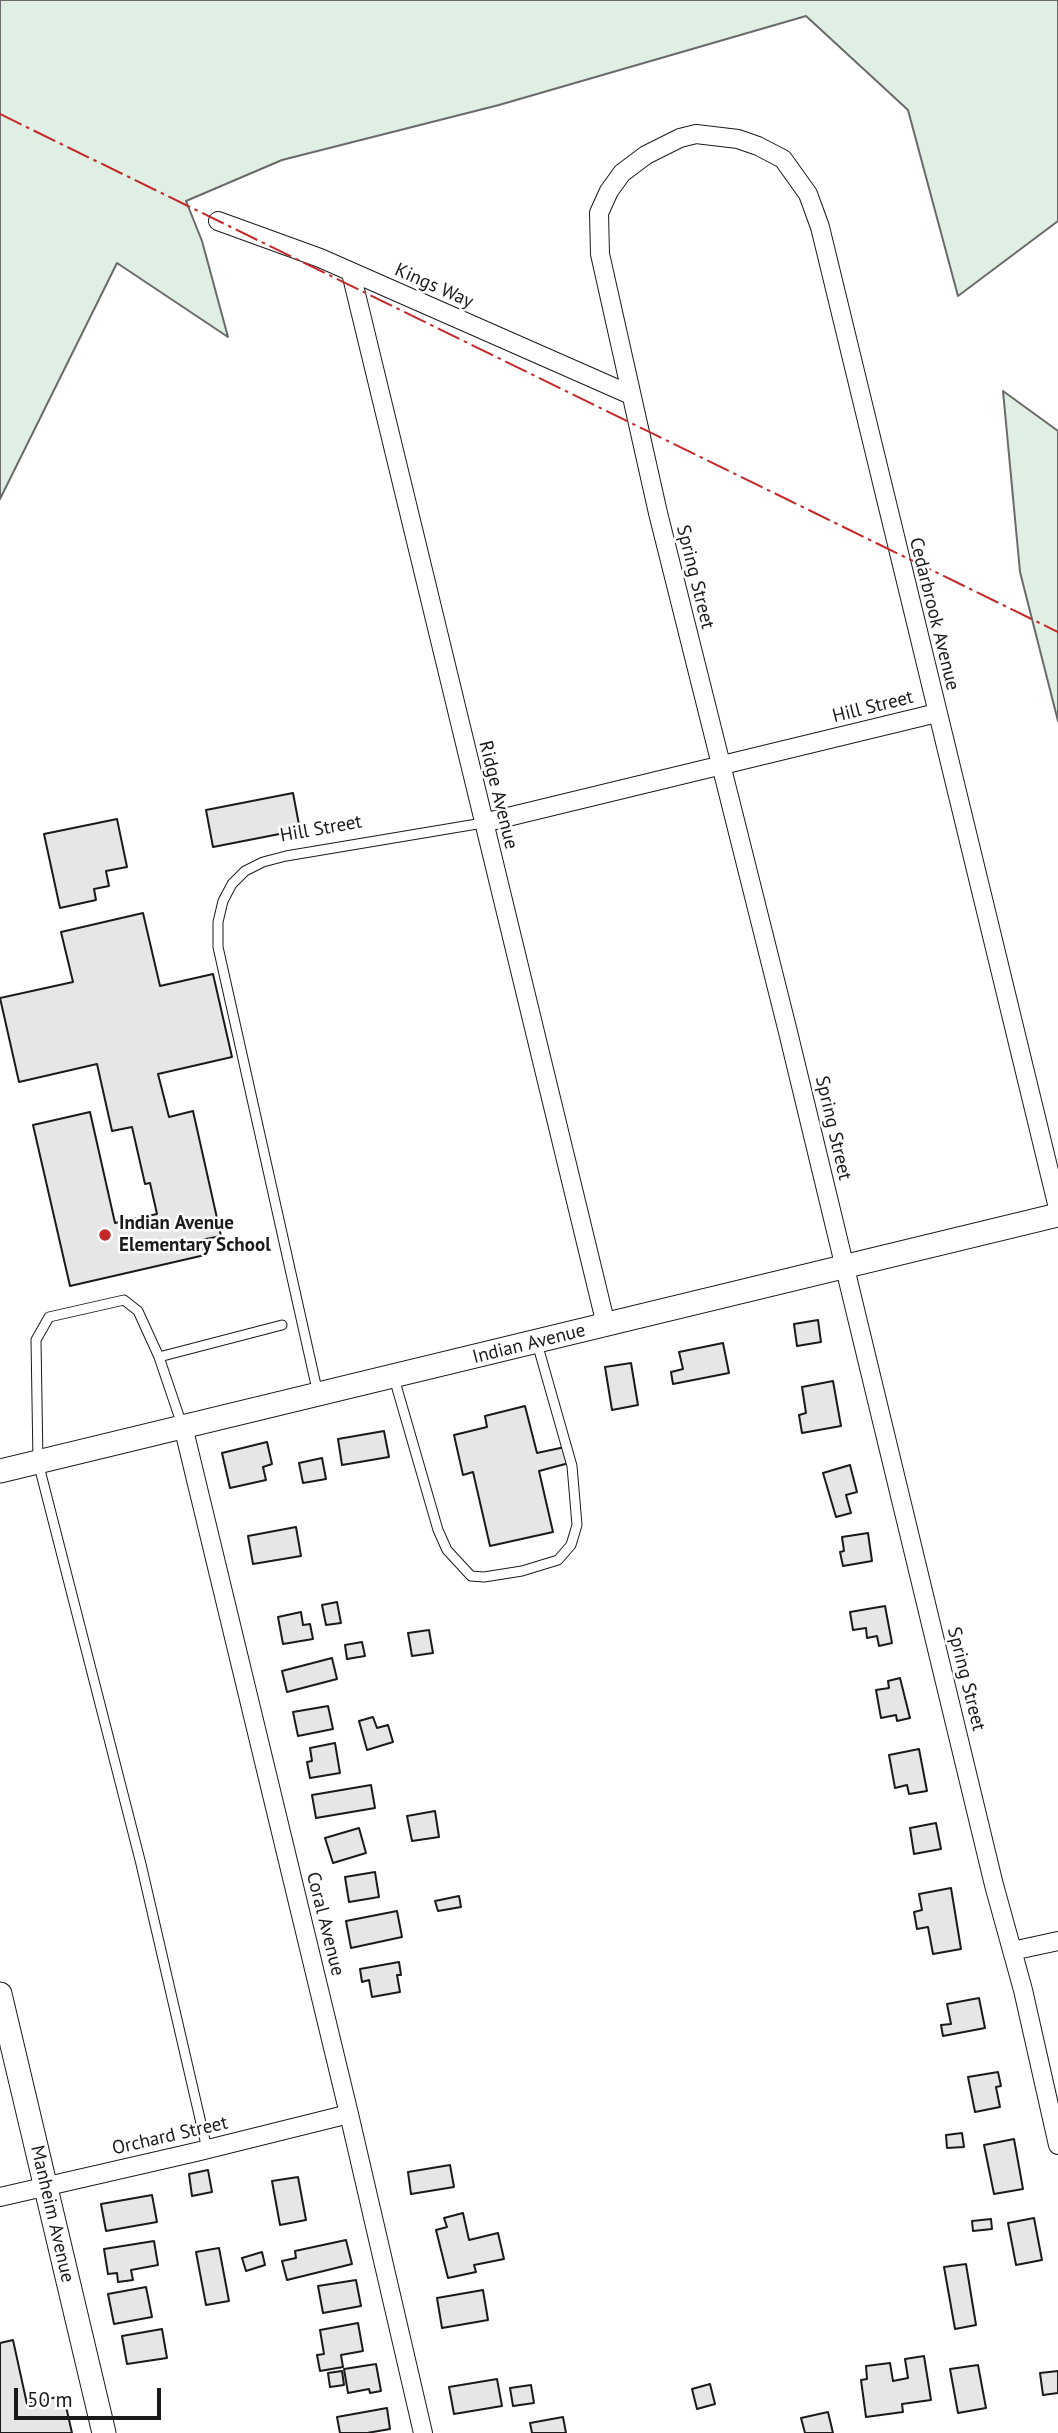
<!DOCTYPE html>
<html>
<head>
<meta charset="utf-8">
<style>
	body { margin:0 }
	#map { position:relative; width:1058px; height:2433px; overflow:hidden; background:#fff; font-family:"PT Sans",sans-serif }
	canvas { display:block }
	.scale { position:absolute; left:14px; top:2388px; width:147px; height:32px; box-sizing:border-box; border:4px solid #1a1a1a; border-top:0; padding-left:9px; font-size:21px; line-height:24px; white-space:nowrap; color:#1a1a1a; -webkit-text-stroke:5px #fff; paint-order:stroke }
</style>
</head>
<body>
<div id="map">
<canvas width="1058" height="2433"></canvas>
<div class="scale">50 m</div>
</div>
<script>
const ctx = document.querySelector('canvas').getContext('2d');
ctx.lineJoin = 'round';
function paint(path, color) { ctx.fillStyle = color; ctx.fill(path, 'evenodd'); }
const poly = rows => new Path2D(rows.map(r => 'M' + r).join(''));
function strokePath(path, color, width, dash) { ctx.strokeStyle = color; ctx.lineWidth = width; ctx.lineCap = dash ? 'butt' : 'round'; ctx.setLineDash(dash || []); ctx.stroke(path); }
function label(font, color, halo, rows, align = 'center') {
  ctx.font = font + ' "PT Sans",sans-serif'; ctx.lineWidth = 5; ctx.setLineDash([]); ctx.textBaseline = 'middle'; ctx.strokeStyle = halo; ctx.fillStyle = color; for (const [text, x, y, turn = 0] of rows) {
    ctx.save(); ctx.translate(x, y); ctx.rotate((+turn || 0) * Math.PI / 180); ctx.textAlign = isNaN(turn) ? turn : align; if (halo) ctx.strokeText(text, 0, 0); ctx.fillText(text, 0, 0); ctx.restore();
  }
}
const green = poly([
	[0,0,1058,0,1058,221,958,296,908,110,806,16,499,105,282,160,186,201,202,241,228,337,117,263,0,499,0,0],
	[1003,391,1058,431,1058,721,1020,572,1003,391]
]);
paint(green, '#e0efe3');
strokePath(green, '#6a6a6a', 2);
const building = poly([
	[293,793,300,830,213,847,206,810,293,793],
	[117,819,127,867,106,871,109,886,94,889,96,900,60,908,44,834,117,819],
	[143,913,160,986,213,974,232,1057,158,1074,169,1117,193,1111,221,1236,201,1240,205,1255,70,1286,33,1125,90,1112,115,1223,157,1214,150,1183,145,1184,132,1127,112,1131,97,1064,19,1082,0,998,73,982,61,932,143,913],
	[818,1320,821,1342,797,1346,794,1324,818,1320],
	[723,1343,729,1373,673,1384,671,1372,683,1369,679,1352,723,1343],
	[631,1363,638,1405,612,1410,605,1367,631,1363],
	[833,1381,841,1426,802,1433,799,1415,806,1413,802,1387,833,1381],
	[525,1406,537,1453,565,1447,569,1463,539,1471,553,1532,490,1546,473,1472,463,1475,454,1435,487,1427,485,1416,525,1406],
	[384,1431,389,1457,342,1465,338,1439,384,1431],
	[267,1442,272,1464,263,1467,266,1480,230,1488,222,1453,267,1442],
	[322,1458,326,1479,303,1483,299,1463,322,1458],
	[850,1465,857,1492,846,1495,851,1513,836,1517,823,1473,850,1465],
	[296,1527,301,1556,253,1564,248,1536,296,1527],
	[868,1533,872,1561,843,1566,840,1552,844,1551,842,1537,868,1533],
	[337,1602,341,1623,326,1625,322,1605,337,1602],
	[885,1606,892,1643,879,1646,877,1636,867,1638,866,1628,853,1630,850,1612,885,1606],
	[301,1612,303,1625,310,1624,313,1639,283,1644,278,1617,301,1612],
	[429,1630,433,1653,412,1656,408,1633,429,1630],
	[362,1642,365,1656,347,1659,345,1645,362,1642],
	[332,1658,337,1679,287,1692,282,1671,332,1658],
	[900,1678,910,1718,897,1721,896,1715,881,1718,876,1690,889,1688,888,1681,900,1678],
	[328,1706,333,1729,298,1736,293,1712,328,1706],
	[373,1717,377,1728,388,1725,393,1742,367,1750,359,1721,373,1717],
	[335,1743,340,1773,310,1778,307,1762,312,1761,310,1748,335,1743],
	[919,1749,927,1791,909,1794,907,1785,895,1788,889,1755,919,1749],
	[371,1785,375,1808,316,1818,312,1795,371,1785],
	[435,1811,439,1837,412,1841,407,1816,435,1811],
	[936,1823,941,1849,914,1854,910,1828,936,1823],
	[359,1828,366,1853,333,1863,325,1838,359,1828],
	[375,1872,379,1897,349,1902,345,1877,375,1872],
	[951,1888,961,1949,933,1954,928,1927,917,1929,914,1912,922,1910,919,1894,951,1888],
	[459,1896,461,1907,438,1911,435,1901,459,1896],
	[397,1911,402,1937,351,1948,346,1921,397,1911],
	[399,1962,401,1975,397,1975,400,1992,372,1997,369,1980,362,1982,360,1969,399,1962],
	[979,1998,985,2028,943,2036,941,2025,951,2024,947,2004,979,1998],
	[998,2072,1001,2086,996,2087,1000,2107,975,2112,968,2077,998,2072],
	[962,2133,964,2147,947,2148,946,2135,962,2133],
	[1014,2139,1023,2189,994,2194,984,2145,1014,2139],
	[450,2165,454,2187,411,2194,408,2172,450,2165],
	[208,2170,212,2192,192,2196,189,2174,208,2170],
	[298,2177,306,2220,280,2225,272,2181,298,2177],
	[152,2195,157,2222,106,2231,101,2204,152,2195],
	[463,2213,469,2240,498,2233,504,2259,474,2265,476,2272,448,2278,436,2230,447,2227,444,2218,463,2213],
	[1034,2218,1042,2260,1016,2265,1008,2223,1034,2218],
	[991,2219,992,2229,973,2231,972,2221,991,2219],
	[346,2240,352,2264,287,2280,282,2261,296,2258,295,2251,346,2240],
	[154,2241,158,2265,131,2270,133,2280,118,2282,117,2273,108,2274,104,2249,154,2241],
	[219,2248,229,2301,206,2305,196,2252,219,2248],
	[262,2252,265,2265,246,2271,242,2258,262,2252],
	[966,2264,976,2325,955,2329,944,2267,966,2264],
	[356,2280,361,2306,323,2313,318,2286,356,2280],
	[146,2287,152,2317,114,2324,108,2294,146,2287],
	[483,2290,488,2320,442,2328,437,2298,483,2290],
	[358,2323,363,2351,341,2355,343,2367,320,2371,317,2355,324,2354,320,2330,358,2323],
	[162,2329,167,2358,127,2364,122,2336,162,2329],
	[13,2340,27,2404,57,2397,58,2403,65,2402,72,2433,0,2433,0,2343,13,2340],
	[924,2356,931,2400,902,2404,903,2412,866,2417,861,2380,867,2379,866,2366,890,2363,893,2381,908,2378,905,2359,924,2356],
	[376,2364,381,2391,370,2393,369,2389,348,2393,344,2369,376,2364],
	[978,2365,986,2408,958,2413,950,2369,978,2365],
	[342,2371,344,2385,330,2387,328,2373,342,2371],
	[1058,2371,1058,2393,1043,2395,1040,2373,1058,2371],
	[497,2379,502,2406,454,2414,449,2387,497,2379],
	[710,2384,715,2404,697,2409,692,2389,710,2384],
	[531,2385,534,2403,513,2406,510,2388,531,2385],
	[387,2408,390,2429,367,2433,340,2433,337,2417,387,2408],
	[828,2412,833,2433,805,2433,801,2418,828,2412],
	[563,2417,566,2433,532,2433,530,2423,563,2417]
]);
paint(building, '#e6e6e6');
strokePath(building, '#1a1a1a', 2);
const service = poly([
	[159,1357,282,1325],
	[394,1378,438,1530,447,1550,471,1576,484,1577,522,1571,558,1560,571,1545,577,1525,572,1466,537,1343],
	[318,1394,218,947,218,922,223,901,232,884,245,871,263,862,286,856,483,823],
	[182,1425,159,1357,138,1311,124,1300,49,1317,36,1340,38,1462,141,1864,207,2149]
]);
const minor = poly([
	[218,221,320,258,631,395],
	[351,273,606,1325],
	[483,823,937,713],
	[1058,1208,820,227,808,194,783,159,758,146,738,139,696,134,680,138,646,155,622,173,609,191,599,213,600,254,658,513,788,1032,994,1885,1023,1990,1058,2145],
	[183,1426,349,2114,423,2433],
	[1012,1951,1058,1941],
	[0,2197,196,2152,349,2114]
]);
const tertiary = poly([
	[0,1471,1058,1215],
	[0,1994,104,2433]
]);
strokePath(service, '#1a1a1a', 11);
strokePath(minor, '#1a1a1a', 20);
strokePath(tertiary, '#1a1a1a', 25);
strokePath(service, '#fff', 9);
strokePath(minor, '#fff', 18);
strokePath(tertiary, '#fff', 23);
strokePath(poly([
	[0,114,1058,632]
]), '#c62828', 2, [24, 5, 3.5, 5]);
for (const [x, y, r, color] of [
	[105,1235,7,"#c62828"]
]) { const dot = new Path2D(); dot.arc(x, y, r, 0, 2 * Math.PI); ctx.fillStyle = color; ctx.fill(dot); strokePath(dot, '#fff', 2.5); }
label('19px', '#1a1a1a', '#fff', [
	["Kings Way",434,286,24],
	["Spring Street",695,577,76],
	["Cedarbrook Avenue",934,614,76],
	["Hill Street",873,707,-14],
	["Ridge Avenue",498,795,76],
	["Hill Street",321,829,-10],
	["Spring Street",833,1128,77],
	["Indian Avenue",529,1344,-14],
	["Spring Street",966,1679,76],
	["Coral Avenue",325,1924,76],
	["Orchard Street",170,2136,-13],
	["Manheim Avenue",52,2214,77]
]);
label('bold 19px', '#1a1a1a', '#fff', [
	["Indian Avenue",119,1224],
	["Elementary School",119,1246]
], 'left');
</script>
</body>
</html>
